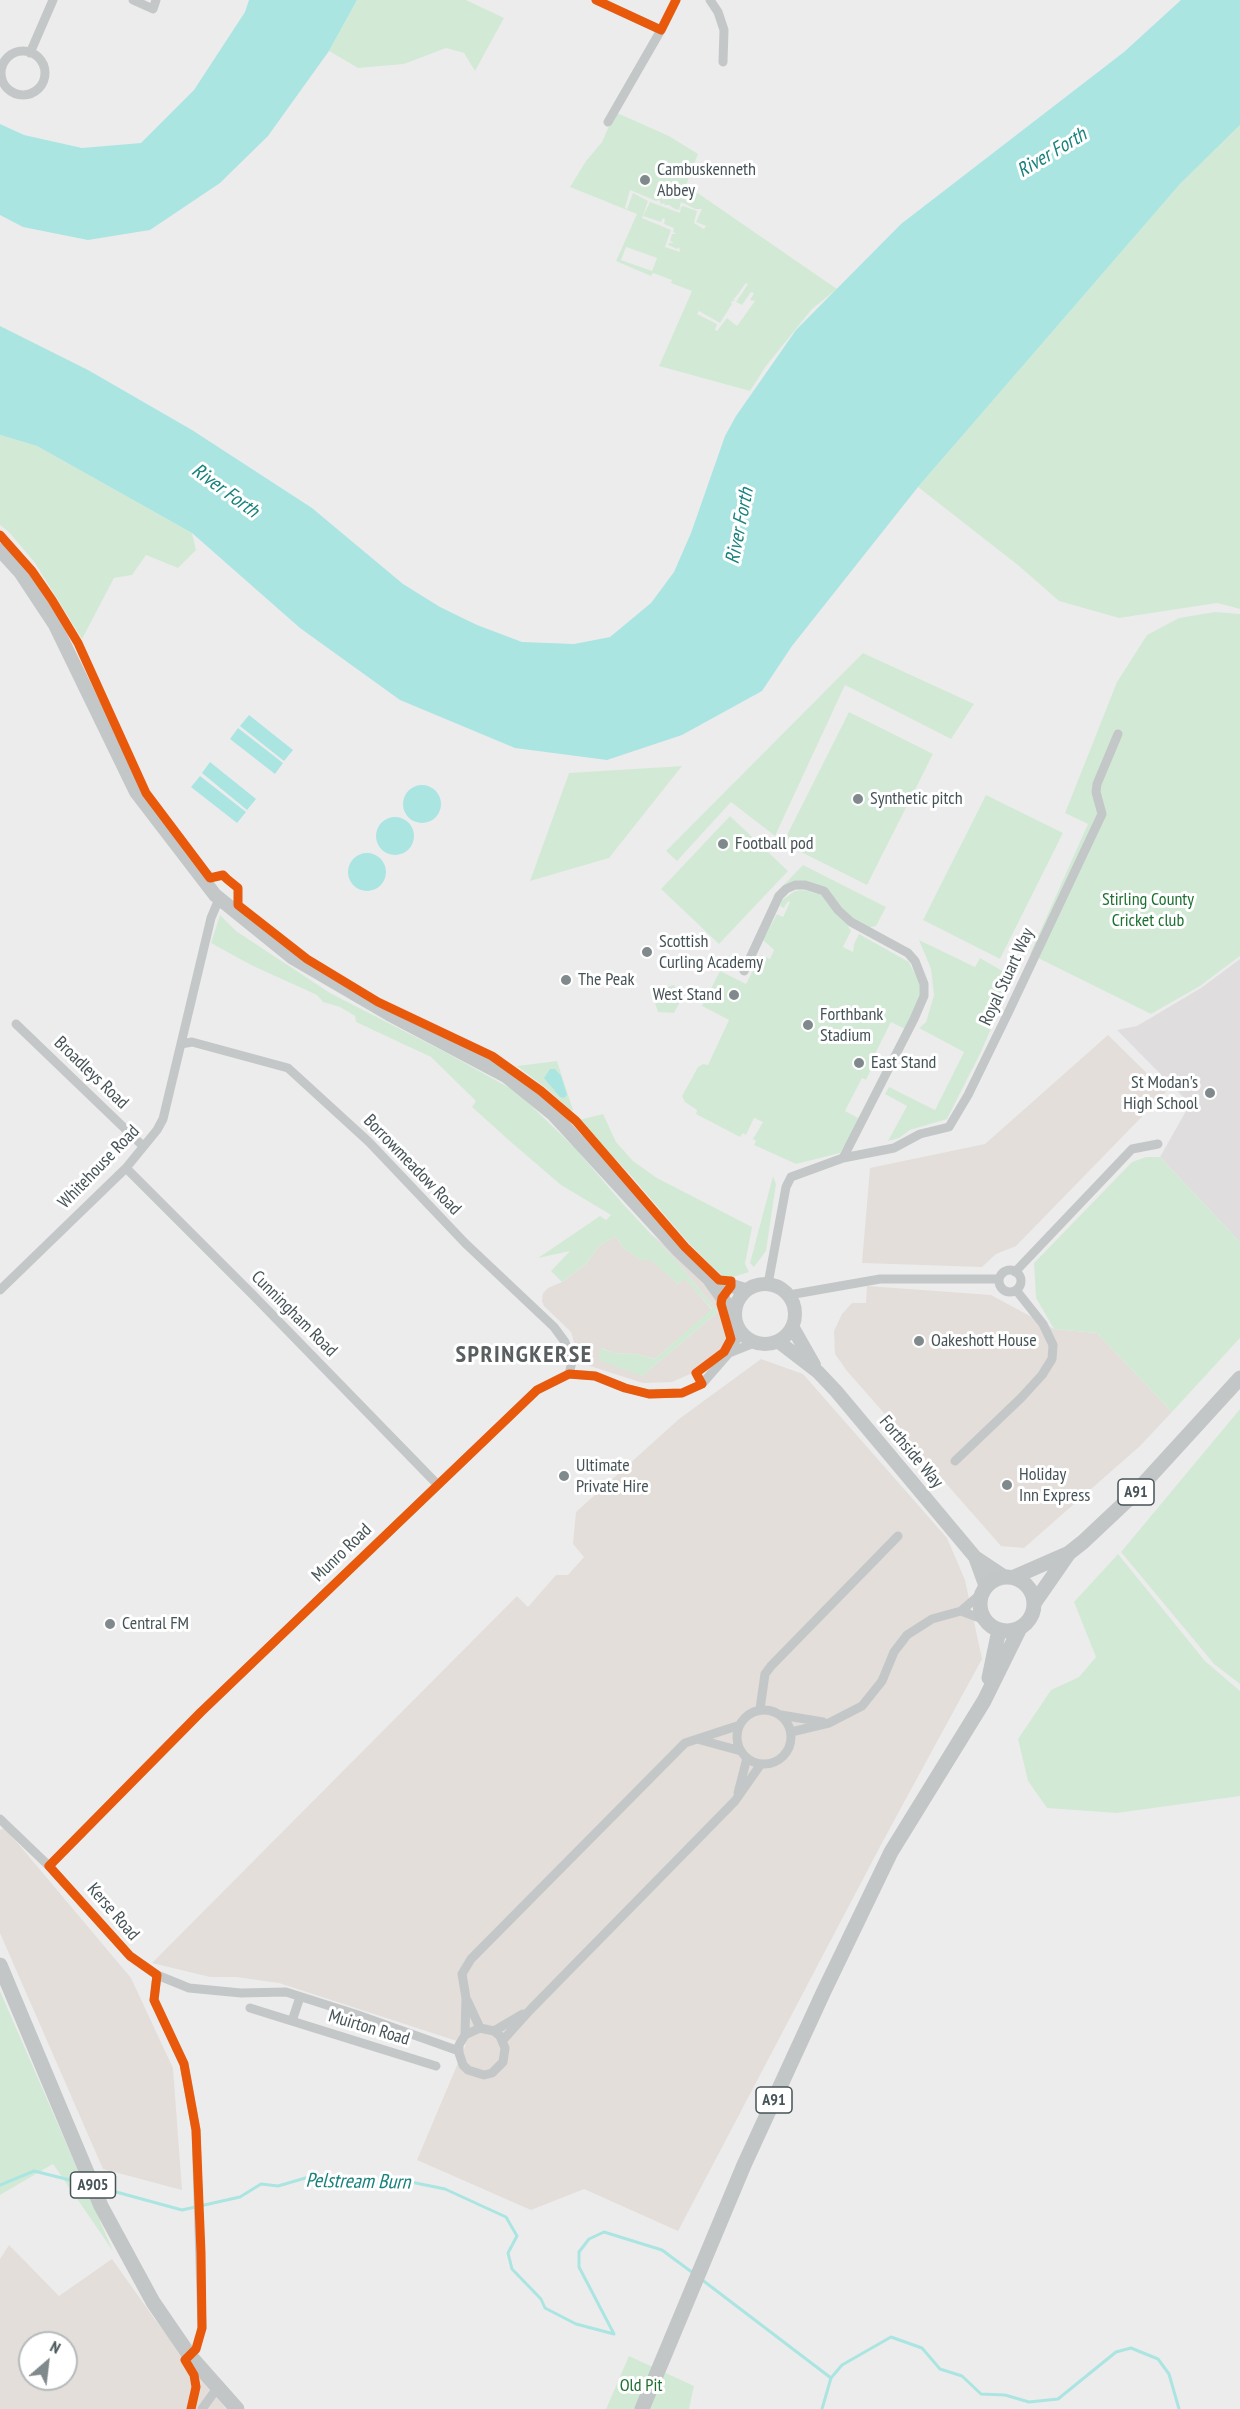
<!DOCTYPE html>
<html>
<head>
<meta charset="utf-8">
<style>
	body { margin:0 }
	#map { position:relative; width:1240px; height:2409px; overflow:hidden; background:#edecec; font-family:"PT Sans Narrow",sans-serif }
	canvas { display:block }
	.north { position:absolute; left:18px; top:2331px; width:60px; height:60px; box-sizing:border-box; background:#fff; border:2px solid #b5babc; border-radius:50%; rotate:28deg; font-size:16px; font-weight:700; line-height:24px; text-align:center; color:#465357 }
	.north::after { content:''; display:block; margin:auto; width:21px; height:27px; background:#80898b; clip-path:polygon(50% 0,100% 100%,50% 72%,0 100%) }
</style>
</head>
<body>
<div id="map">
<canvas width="1240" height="2409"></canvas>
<div class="north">N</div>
</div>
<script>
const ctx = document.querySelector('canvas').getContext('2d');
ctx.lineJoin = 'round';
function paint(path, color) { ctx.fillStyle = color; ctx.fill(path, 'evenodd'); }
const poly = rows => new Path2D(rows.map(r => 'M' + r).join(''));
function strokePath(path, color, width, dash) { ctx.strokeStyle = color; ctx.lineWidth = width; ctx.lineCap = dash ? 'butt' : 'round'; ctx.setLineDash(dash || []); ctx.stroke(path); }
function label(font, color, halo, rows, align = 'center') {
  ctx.font = font + ' "PT Sans Narrow",sans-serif'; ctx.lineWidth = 6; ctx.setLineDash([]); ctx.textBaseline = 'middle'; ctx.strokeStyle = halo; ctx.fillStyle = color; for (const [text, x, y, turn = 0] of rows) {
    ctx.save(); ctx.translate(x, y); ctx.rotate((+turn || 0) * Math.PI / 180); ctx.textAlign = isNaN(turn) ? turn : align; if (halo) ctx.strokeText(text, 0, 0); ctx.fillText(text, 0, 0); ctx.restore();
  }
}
paint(poly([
	[1108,1035,1166,1092,1016,1246,996,1254,982,1267,862,1263,870,1168,985,1144],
	[650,1233,691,1268,715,1295,729,1328,726,1344,720,1354,697,1371,672,1382,643,1383,590,1366,579,1359,571,1332,544,1306,542,1301,543,1293,548,1288,562,1282,586,1264,599,1246,616,1236,623,1248,641,1260,652,1260,678,1284,685,1278,712,1310,655,1359,636,1354,613,1353,601,1348,642,1376,718,1312,679,1264],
	[867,1286,991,1295,1054,1329,1097,1333,1172,1412,1140,1446,1024,1548,1001,1546,847,1371,835,1354,834,1331,842,1314,852,1303,866,1303],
	[761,1359,803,1374,947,1538,965,1580,982,1659,883,1841,678,2231,584,2189,531,2210,417,2160,466,2044,279,1983,236,1977,210,1977,152,1963,517,1596,528,1607,556,1575,568,1575,584,1557,573,1544,576,1512,679,1419],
	[5,1828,131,1978,173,2068,182,2190,103,2169,0,1933,0,1830],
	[9,2245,59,2296,112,2259,154,2318,226,2409,0,2409,0,2259],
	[30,2343,66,2343,66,2379,30,2379]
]), '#e3deda');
paint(poly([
	[1240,959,1240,1242,1160,1157,1190,1104,1117,1030,1137,1026,1201,988]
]), '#dfddde');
paint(poly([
	[357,0,466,0,504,18,475,71,464,53,446,48,404,64,358,68,329,51],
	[615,112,669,136,698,154,686,185,837,289,812,309,766,366,750,391,659,366,692,291,671,283,672,280,653,273,651,276,616,261,637,214,570,187,586,161,602,142],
	[630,190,656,201,659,200,661,204,665,203,664,205,669,205,675,209,679,210,681,202,695,209,702,209,696,222,706,226,704,229,694,223,697,211,683,206,681,207,680,213,650,202,643,216,661,222,663,218,665,219,664,224,674,228,673,232,676,234,672,234,670,241,674,243,669,243,668,245,677,249,679,247,680,252,665,247,671,230,642,218,648,201,633,193,627,209,625,208],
	[626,247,657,258,652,271,621,260],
	[746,283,748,284,736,302,742,305,751,292,754,293,750,300,755,301,737,326,727,318,717,331,715,330,717,324,697,314,699,311,720,323,732,304,731,302,735,300,733,298,735,298],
	[1240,125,1240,609,1217,603,1119,618,1059,601,1019,566,918,487,1180,184],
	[0,435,37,446,192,533,196,550,178,568,146,555,132,575,114,578,82,639,35,563,9,532,0,525],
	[1215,612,1240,614,1240,956,1200,986,1151,1014,1030,954,1088,824,1065,813,1117,682,1147,635,1179,618],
	[863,653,974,704,951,739,845,685,775,836,731,802,677,861,666,851],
	[849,712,933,754,867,885,783,843],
	[682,766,609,858,530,881,569,773],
	[986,795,1063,833,1000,959,923,920],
	[730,816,788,871,719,944,661,889],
	[803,865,886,907,876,926,866,928,842,910,833,897,804,883,776,898,773,896],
	[805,890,822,895,846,923,851,931,843,947,853,952,854,944,859,934,909,962,920,984,922,997,907,1030,891,1022,873,1058,876,1060,866,1080,862,1078,845,1111,860,1119,840,1153,796,1164,754,1145,756,1141,753,1139,763,1122,754,1118,746,1135,743,1133,740,1137,696,1114,697,1110,685,1102,682,1096,698,1067,703,1064,708,1065,729,1020,702,1006,720,971,746,984,761,955,770,959,774,950,763,940,777,914,783,917,790,902,788,901,784,908,780,906,782,900,795,891],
	[220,915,236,931,330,993,445,1052,517,1092,576,1149,623,1204,679,1264,718,1312,642,1376,599,1360,600,1348,613,1353,636,1354,655,1359,712,1309,685,1279,678,1284,652,1261,641,1260,623,1248,616,1236,599,1246,586,1264,562,1282,551,1271,570,1251,538,1258,600,1216,606,1220,611,1215,561,1185,512,1143,472,1107,476,1101,431,1057,356,1022,355,1016,340,1007,323,1002,317,995,251,965,211,943],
	[919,940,975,967,980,958,1013,977,981,1052,947,1119,910,1130,899,1138,888,1141,907,1106,885,1094,889,1087,935,1110,964,1052,919,1028,926,1022,934,995,931,969],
	[674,985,681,1000,674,1013,658,1012,653,997,656,996,654,990],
	[557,1061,573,1110,571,1111,547,1089,517,1066],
	[603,1114,616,1142,633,1161,657,1178,752,1227,745,1264,749,1272,730,1278,721,1276,686,1240,633,1178,579,1120],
	[1146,1157,1160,1157,1240,1242,1240,1338,1172,1412,1097,1333,1054,1329,1036,1298,1034,1263,1132,1162],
	[773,1176,776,1184,766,1251,754,1267,750,1263],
	[1240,1409,1240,1684,1214,1664,1121,1552],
	[1118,1554,1205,1661,1240,1691,1240,1796,1117,1813,1047,1808,1028,1781,1018,1739,1051,1690,1079,1677,1096,1657,1074,1602],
	[0,1991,113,2251,53,2164,0,2195],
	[629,2356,694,2386,689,2409,606,2409]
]), '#d2ead5');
paint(poly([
	[249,0,357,0,329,51,268,136,220,183,150,230,88,240,23,227,0,215,0,124,24,135,82,148,141,143,194,90,245,12],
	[1181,0,1240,0,1240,125,1180,184,918,487,792,646,762,691,682,735,607,760,515,748,400,700,300,628,192,533,37,446,0,435,0,326,88,370,192,430,312,508,403,584,440,607,477,625,522,642,574,644,610,637,651,603,674,572,691,533,725,436,736,416,796,330,901,224,1124,52],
	[249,715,293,750,284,761,240,726],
	[238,728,283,763,275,774,230,739],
	[210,762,256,799,247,810,202,773],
	[200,776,246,812,237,823,191,787],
	'403 804a19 19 0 1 1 38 0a19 19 0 1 1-38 0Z',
	'376 836a19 19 0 1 1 38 0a19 19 0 1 1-38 0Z',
	'348 872a19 19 0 1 1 38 0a19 19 0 1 1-38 0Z',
	[550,1069,555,1069,561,1076,567,1095,564,1098,560,1097,544,1078]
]), '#aae5e2');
strokePath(poly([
	[0,2185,34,2171,86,2184],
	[98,2187,182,2210,240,2197,261,2184,278,2186,309,2177,357,2185,406,2181,445,2189,506,2217,517,2236,508,2253,512,2269,541,2299,545,2308,576,2324,614,2334,579,2267,579,2252,589,2239,604,2232,662,2250,693,2273],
	[701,2279,831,2378],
	[822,2409,831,2378,842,2365,891,2337,922,2348,940,2369,962,2376,981,2394,1005,2395,1029,2402,1058,2399,1116,2352,1131,2348,1158,2359,1169,2374,1179,2409]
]), '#aae5e2', 3);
strokePath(poly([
	[133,0,153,9,156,0],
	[596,0,661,30],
	[710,0,718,12,724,30,723,62],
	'1 73a22 22 0 1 1 44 0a22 22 0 1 1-44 0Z',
	[30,53,53,0],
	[608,122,661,30,676,0],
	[744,971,779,896,786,889,795,885,805,885,824,891,838,910,851,922,908,953,915,961,924,984,924,996,914,1019,843,1158,791,1177,786,1187,768,1284],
	[16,1024,143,1146],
	[181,1044,192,1042,288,1068,369,1142,465,1243,554,1327,565,1342,572,1362,569,1374],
	[843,1158,894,1148,920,1134,949,1127,968,1095,1009,1011,1102,814,1096,792,1097,784,1118,734],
	[126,1168,253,1295,437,1484],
	'999 1281a11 11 0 1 1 22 0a11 11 0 1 1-22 0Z',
	[1015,1272,1132,1149,1158,1144],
	[0,1290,126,1168,157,1130,163,1119,211,918,219,899],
	[789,1295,880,1279,999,1279],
	[741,1332,729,1353,754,1343],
	[955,1461,1021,1398,1042,1375,1052,1359,1053,1345,1043,1324,1016,1290],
	[961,1611,985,1620],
	[760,1709,765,1674,771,1666,898,1536],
	'737 1737a27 27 0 1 1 54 0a27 27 0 1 1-54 0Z',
	[781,1715,823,1722],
	[791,1732,829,1723,862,1706,882,1681,894,1652,907,1635,932,1619,961,1611,982,1593],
	[697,1739,741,1751],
	[738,1793,747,1758],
	[0,1819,49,1866,130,1956,157,1975,189,1988,241,1993,286,1992,355,2014,459,2051],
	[49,1866,201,1712,537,1390,569,1374,595,1376,625,1388,649,1394,682,1393,702,1384,729,1353],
	[157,1975,154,2000,184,2064,196,2130,202,2328],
	[467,2000,480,2028],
	[250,2008,436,2066],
	[292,2021,300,1997],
	[494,2031,500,2036,505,2048,503,2062,492,2073,484,2075,468,2070,463,2065,459,2053,459,2045,465,2035,480,2028,494,2031,523,2014],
	[465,2035,466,1998,462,1974,471,1959,685,1743,740,1725],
	[503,2040,531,2009,735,1801,761,1764],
	[202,2409,218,2387]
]), '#c4c7c8', 9);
strokePath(poly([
	[0,550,20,572,55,625,136,792,215,895,293,958,389,1014,506,1076,553,1114,679,1251,709,1279,735,1316],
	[709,1279,745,1290],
	'735 1314a30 30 0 1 1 60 0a30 30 0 1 1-60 0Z',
	[793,1328,814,1365],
	[779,1342,818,1372,836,1391,975,1557,1005,1577],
	[975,1557,986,1587]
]), '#c4c7c8', 14);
strokePath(poly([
	'980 1604a27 27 0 1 1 54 0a27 27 0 1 1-54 0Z',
	[1014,1577,1069,1553,1083,1542,1134,1494,1240,1378],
	[1035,1602,1069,1553],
	[989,1678,999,1630],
	[0,1965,101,2206,153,2302,190,2356,237,2409],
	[642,2409,744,2165,824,1991,891,1852,984,1701,1020,1628]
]), '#c2c6c7', 15);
strokePath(poly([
	[596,0,661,30,676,0],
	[0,535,32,571,52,600,78,643,146,793,210,878,223,875,227,879,238,888,238,905,307,959,378,1002,492,1056,541,1091,576,1121,685,1247,719,1280,731,1281,731,1286,722,1298,721,1304,731,1339,724,1352,696,1373,702,1384,682,1393,649,1394,625,1388,595,1376,569,1374,537,1390,201,1712,49,1866,130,1956,157,1975,154,2000,184,2064,196,2130,201,2253,202,2328,196,2349,185,2360,194,2375,196,2387,191,2409]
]), '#e8590c', 9);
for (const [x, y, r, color] of [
	[645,180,6,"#80898b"],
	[858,799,6,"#80898b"],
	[723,844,6,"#80898b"],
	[647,952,6,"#80898b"],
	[566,980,6,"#80898b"],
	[734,995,6,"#80898b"],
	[808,1025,6,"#80898b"],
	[859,1063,6,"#80898b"],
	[1210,1093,6,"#80898b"],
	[919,1341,6,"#80898b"],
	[564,1476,6,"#80898b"],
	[1007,1485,6,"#80898b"],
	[110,1624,6,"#80898b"]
]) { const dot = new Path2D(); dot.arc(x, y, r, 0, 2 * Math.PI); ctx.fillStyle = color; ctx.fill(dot); strokePath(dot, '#fff', 2); }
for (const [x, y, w] of [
	[1136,1492,36],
	[774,2100,36],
	[93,2185,45]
]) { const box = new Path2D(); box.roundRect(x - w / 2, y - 13, w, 26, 4.5); ctx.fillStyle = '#fff'; ctx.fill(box); strokePath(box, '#465357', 1.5); }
label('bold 16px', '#465357', null, [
	["A91",1136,1492],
	["A91",774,2100],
	["A905",93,2185]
]);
label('18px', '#465357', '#fff', [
	["Cambuskenneth",657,170],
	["Abbey",657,191],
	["Synthetic pitch",870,799],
	["Football pod",735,844],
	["Scottish",659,942],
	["Curling Academy",659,963],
	["The Peak",578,980],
	["West Stand",722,995,"right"],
	["Forthbank",820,1015],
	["Stadium",820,1036],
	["East Stand",871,1063],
	["St Modan's",1198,1083,"right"],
	["High School",1198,1104,"right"],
	["Oakeshott House",931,1341],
	["Ultimate",576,1466],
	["Private Hire",576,1487],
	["Holiday",1019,1475],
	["Inn Express",1019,1496],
	["Central FM",122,1624]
], 'left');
label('18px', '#1e7032', '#fff', [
	["Stirling County",1148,900],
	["Cricket club",1148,921],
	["Old Pit",641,2386]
]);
label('18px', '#465357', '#fff', [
	["Royal Stuart Way",1007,977,-65],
	["Broadleys Road",91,1073,44],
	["Borrowmeadow Road",412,1165,46],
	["Whitehouse Road",99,1167,-46],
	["Cunningham Road",294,1314,45],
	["Forthside Way",911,1452,50],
	["Munro Road",342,1553,-44],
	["Kerse Road",113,1912,49],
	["Muirton Road",369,2028,17]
]);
label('italic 20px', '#18827d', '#fff', [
	["River Forth",1052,153,-31],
	["River Forth",225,491,36],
	["River Forth",740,526,-79],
	["Pelstream Burn",358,2182,1]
]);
ctx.letterSpacing = '1.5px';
label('bold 24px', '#595e60', '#fff', [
	["SPRINGKERSE",524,1355]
]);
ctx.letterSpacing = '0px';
</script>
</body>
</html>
